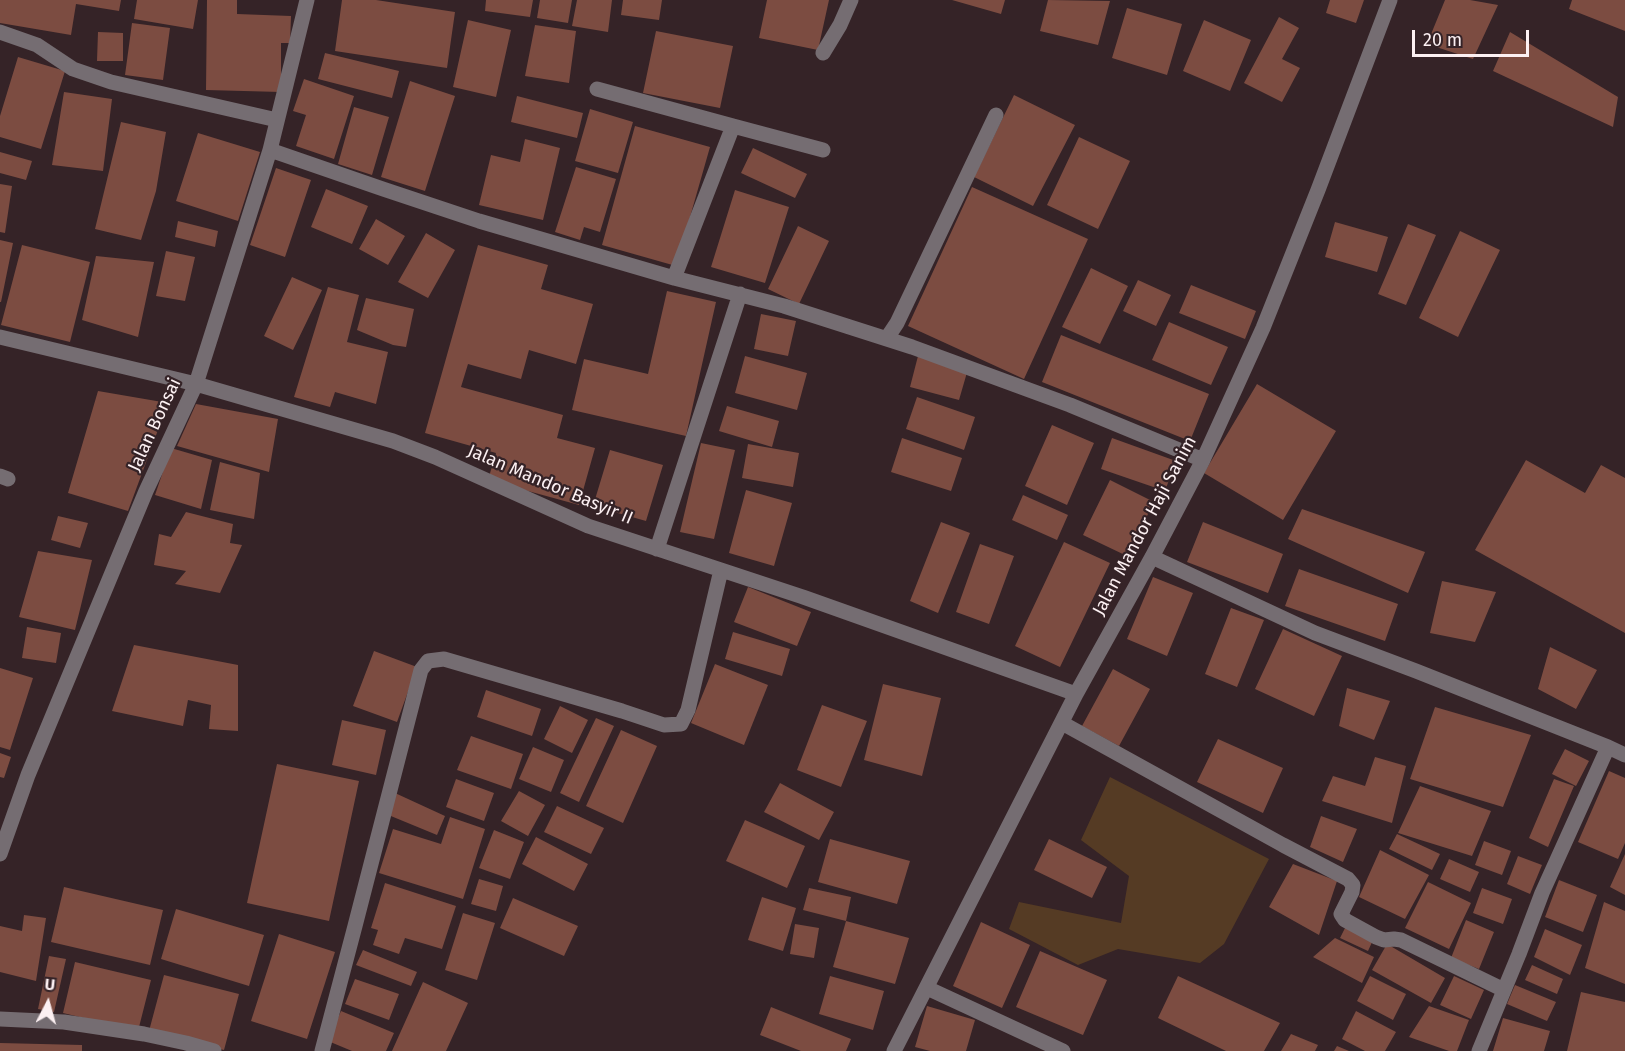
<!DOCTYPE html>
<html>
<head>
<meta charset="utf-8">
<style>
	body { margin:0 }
	#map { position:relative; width:1625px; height:1051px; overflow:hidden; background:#352327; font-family:"Fira Sans",sans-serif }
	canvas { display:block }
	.north { position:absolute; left:18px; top:973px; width:60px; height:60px; -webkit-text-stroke:4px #352327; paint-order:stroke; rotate:6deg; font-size:16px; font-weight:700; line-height:24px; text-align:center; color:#fcf0f2 }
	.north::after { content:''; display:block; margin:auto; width:21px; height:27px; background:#fcf0f2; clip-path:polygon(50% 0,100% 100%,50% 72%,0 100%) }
	.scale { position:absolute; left:1412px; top:30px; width:117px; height:27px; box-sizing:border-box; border:3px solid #fcf0f2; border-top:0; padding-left:8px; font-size:18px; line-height:21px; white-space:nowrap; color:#fcf0f2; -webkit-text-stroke:4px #352327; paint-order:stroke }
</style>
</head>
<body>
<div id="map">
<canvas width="1625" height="1051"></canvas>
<div class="north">U</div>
<div class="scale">20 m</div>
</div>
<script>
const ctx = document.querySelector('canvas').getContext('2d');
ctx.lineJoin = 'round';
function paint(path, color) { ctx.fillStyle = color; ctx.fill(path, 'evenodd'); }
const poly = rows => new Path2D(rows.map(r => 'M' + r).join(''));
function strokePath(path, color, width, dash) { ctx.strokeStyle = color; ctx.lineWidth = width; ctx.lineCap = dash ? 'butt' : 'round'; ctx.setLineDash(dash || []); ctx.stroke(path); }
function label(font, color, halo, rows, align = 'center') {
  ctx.font = font + ' "Fira Sans",sans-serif'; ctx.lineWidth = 4.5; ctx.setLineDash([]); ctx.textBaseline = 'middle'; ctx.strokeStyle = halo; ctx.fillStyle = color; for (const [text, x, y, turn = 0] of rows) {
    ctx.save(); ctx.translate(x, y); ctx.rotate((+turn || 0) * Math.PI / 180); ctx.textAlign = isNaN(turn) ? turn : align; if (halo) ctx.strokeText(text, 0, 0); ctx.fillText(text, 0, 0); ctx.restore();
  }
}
paint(poly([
	[1110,777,1269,859,1224,944,1200,963,1118,949,1078,965,1009,929,1019,902,1121,923,1129,876,1081,840]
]), '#553b24');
paint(poly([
	[0,0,121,0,119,11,76,4,71,35,0,23],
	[137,0,198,0,193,29,134,19],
	[207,0,237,0,237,14,291,16,290,43,281,43,281,92,206,90],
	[342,0,376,0,455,12,447,68,335,51],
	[486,0,533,0,530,17,485,11],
	[540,0,572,0,568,23,537,18],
	[577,0,612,0,608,32,572,26],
	[623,0,662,0,659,20,621,15],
	[767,0,829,0,818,50,759,38],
	[952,0,1005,0,1001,14],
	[1048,0,1110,1,1098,45,1040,31],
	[1330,0,1364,0,1356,23,1326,13],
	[1445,0,1470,0,1498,5,1473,59,1427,44],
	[1572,0,1625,0,1625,31,1569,9],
	[1127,8,1182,24,1167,75,1112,58],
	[1279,17,1299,28,1282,59,1300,68,1282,102,1244,83],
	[468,20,511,30,496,97,453,87],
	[1204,20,1251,40,1230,91,1183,71],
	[132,23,170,28,163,80,125,75],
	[535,25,576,31,569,83,525,76],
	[656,31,733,46,720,108,643,93],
	[98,32,123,33,123,61,97,61],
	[1510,32,1618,97,1613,127,1493,71],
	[325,53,399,71,392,98,318,79],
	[18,57,65,71,41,149,0,137,0,116],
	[304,79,354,96,334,159,296,146,306,115,293,111],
	[410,81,455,96,425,191,381,177],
	[64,92,112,99,103,171,52,165],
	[1014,95,1075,125,1033,206,974,177],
	[517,96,583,113,577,138,511,122],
	[354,107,389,117,372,175,338,164],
	[590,109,633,122,618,173,575,161],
	[121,122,166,132,156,191,141,240,95,229],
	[635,126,710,147,676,266,602,245],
	[198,133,260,152,238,221,176,201],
	[1079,137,1130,161,1098,229,1047,205],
	[525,139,560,148,543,220,479,205,491,155,520,162],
	[753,148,807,174,795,198,741,173],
	[0,152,32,161,26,180,0,173],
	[576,167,616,179,600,232,584,227,580,240,555,232],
	[276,168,311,180,285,257,250,245],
	[0,184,12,186,5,233,0,232],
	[972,187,1088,239,1024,379,908,326],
	[326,189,368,206,352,244,311,227],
	[735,190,789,207,765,283,711,267],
	[376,219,405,236,388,265,359,249],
	[178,221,218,231,215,247,175,237],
	[1335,222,1388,237,1377,272,1325,257],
	[1408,224,1436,235,1406,305,1378,294],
	[798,226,829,241,799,304,768,289],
	[1460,231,1500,250,1458,337,1419,318],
	[426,233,455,250,428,298,398,282],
	[0,240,13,243,1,302,0,302],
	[22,245,90,262,70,342,1,325],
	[478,245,548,265,541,289,593,304,576,364,529,350,521,379,468,364,461,387,563,415,557,438,595,448,579,505,488,480,496,453,425,433],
	[166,251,195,257,185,301,156,296],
	[96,256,154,262,138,337,82,320],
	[1091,268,1128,286,1100,344,1062,327],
	[292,277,322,290,293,350,264,336],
	[1138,280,1171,295,1156,326,1123,311],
	[1191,285,1256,311,1245,339,1179,313],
	[328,287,359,295,347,342,388,352,376,404,335,392,330,407,294,397],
	[667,291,716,302,686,436,572,410,584,359,648,374],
	[366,298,414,309,406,347,393,345,357,330],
	[761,314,796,321,788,356,754,349],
	[1169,322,1228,347,1211,385,1152,360],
	[1061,335,1209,394,1190,441,1042,382],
	[745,356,807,373,797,410,735,393],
	[918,356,968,369,959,400,910,387],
	[1257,384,1336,431,1283,520,1204,473],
	[98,391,168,403,128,511,68,493],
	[917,397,975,417,964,450,906,429],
	[196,404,278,419,269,472,177,446],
	[727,406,779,421,772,447,719,431],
	[1052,425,1094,443,1067,505,1025,486],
	[902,438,962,458,951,491,891,472],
	[1112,438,1176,461,1165,491,1101,469],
	[701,443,735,450,714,539,680,532],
	[748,444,799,453,793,487,742,478],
	[171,448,212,460,201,509,155,495],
	[610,450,663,465,646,521,593,506],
	[1526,460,1585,493,1601,465,1625,478,1625,633,1475,550],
	[220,462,260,473,254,519,210,510],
	[1110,480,1154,502,1127,556,1083,535],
	[746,490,792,503,774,566,729,553],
	[1023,495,1068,515,1057,540,1012,520],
	[1302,509,1425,552,1408,593,1288,539],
	[186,512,233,524,230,543,242,545,220,593,175,584,186,571,154,565,159,534,171,537],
	[58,516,88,523,80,548,51,540],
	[941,522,970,533,938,613,910,601],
	[1203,522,1283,554,1268,593,1187,562],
	[1064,542,1110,563,1060,667,1015,646],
	[980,544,1014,556,989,624,956,612],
	[38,551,92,560,75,630,19,617],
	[1299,569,1398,604,1385,641,1285,606],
	[1153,577,1193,593,1167,656,1127,639],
	[1442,581,1496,592,1475,642,1430,633],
	[748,587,811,612,797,646,734,622],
	[1231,608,1264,620,1237,687,1205,674],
	[27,627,61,633,56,663,22,658],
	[1283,629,1342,656,1314,716,1255,689],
	[733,632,790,649,782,676,725,659],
	[134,645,238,665,238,731,209,729,211,705,188,700,183,726,112,711],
	[1550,647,1597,670,1576,709,1538,689],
	[374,651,417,667,397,722,353,706],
	[715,664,768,685,744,745,691,723],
	[0,668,33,678,10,750,0,747],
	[1113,669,1150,689,1119,746,1082,726],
	[883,684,941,698,922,776,864,760],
	[1347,688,1390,701,1374,740,1339,726],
	[486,690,541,709,532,736,477,717],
	[822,705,867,721,841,787,797,770],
	[560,706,588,720,572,753,544,739],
	[1435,707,1531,735,1503,807,1410,779],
	[596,718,614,726,579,802,560,793],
	[342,720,386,730,376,775,332,765],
	[621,730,657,746,623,823,586,806],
	[471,736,523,754,511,789,457,770],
	[1218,739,1283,768,1263,813,1197,782],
	[533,747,564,760,551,792,519,779],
	[1565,749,1589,761,1576,786,1552,774],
	[0,753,11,757,4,778,0,777],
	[1375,757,1406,766,1392,823,1322,801,1333,776,1365,786],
	[277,764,359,781,329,921,247,903],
	[1609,771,1625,778,1625,843,1618,859,1578,842],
	[456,779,494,793,484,821,446,807],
	[1554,779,1574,786,1548,847,1529,838],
	[780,783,834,812,819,840,764,812],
	[1420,786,1491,811,1472,856,1398,833],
	[519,791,545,805,528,836,501,821],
	[395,793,445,816,437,835,386,814],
	[557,806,604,828,591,854,544,832],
	[1321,816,1357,829,1343,862,1310,847],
	[450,817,485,829,463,899,379,873,393,829,441,844],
	[745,820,805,846,787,888,726,861],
	[494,830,524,842,510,879,479,868],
	[1397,834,1440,854,1432,870,1389,849],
	[536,837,588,864,574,891,522,864],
	[830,839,910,861,897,904,818,882],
	[1049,839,1107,867,1092,898,1034,870],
	[1484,841,1511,851,1502,875,1475,865],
	[1380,850,1429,875,1405,919,1359,897],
	[1625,854,1625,895,1610,887],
	[1518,856,1542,865,1530,894,1507,884],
	[1449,859,1479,872,1470,892,1440,879],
	[1293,864,1337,881,1319,935,1269,907],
	[479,879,503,886,496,911,471,904],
	[1559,880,1597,895,1583,932,1545,917],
	[1428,882,1471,903,1449,949,1405,928],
	[385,883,456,906,442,949,405,938,399,954,373,945,378,930,371,928],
	[64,887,163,910,150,965,51,942],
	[809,888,851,897,846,921,803,910],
	[1482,888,1512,899,1503,924,1473,913],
	[762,897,796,908,783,951,748,940],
	[513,898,578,926,564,956,500,928],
	[1604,902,1625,911,1625,984,1585,968],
	[176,909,264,935,249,986,161,959],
	[463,913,495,923,477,980,445,970],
	[24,915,46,918,36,981,0,972,0,926,22,931],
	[1466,920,1494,932,1479,969,1451,958],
	[846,921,909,938,895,984,833,967],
	[981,922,1030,945,1002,1008,953,986],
	[795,924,819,928,814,958,790,954],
	[1346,926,1373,940,1368,951,1340,938],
	[1545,929,1582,945,1570,975,1534,957],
	[279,934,335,952,307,1039,251,1021],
	[1335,938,1374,957,1362,983,1313,957],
	[1387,944,1445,978,1431,1003,1372,970],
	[363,950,417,972,411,986,356,965],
	[1040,951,1107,980,1083,1035,1016,1007],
	[49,956,66,959,54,1012,38,1009],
	[75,962,151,980,138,1031,63,1013],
	[1532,965,1563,979,1557,994,1525,980],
	[164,975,239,994,224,1050,149,1031],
	[830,976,884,991,873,1030,819,1014],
	[1178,976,1280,1023,1264,1051,1226,1051,1158,1018],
	[1370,976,1406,994,1393,1020,1357,1001],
	[1454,976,1484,990,1471,1019,1440,1005],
	[355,979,399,994,389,1020,345,1004],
	[423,982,468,1003,446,1051,392,1051],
	[1515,985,1556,1002,1547,1021,1507,1004],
	[1581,992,1625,1002,1625,1051,1567,1051],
	[927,1006,975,1020,966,1051,930,1051,915,1047],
	[1429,1006,1469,1020,1457,1051,1449,1051,1409,1037],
	[771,1007,851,1039,846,1051,801,1051,760,1035],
	[341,1011,394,1033,386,1051,352,1051,328,1041],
	[1356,1011,1396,1032,1385,1051,1365,1051,1342,1039],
	[1503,1018,1550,1031,1544,1051,1493,1051],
	[1291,1034,1318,1045,1315,1051,1281,1051],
	[0,1043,82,1045,82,1051,0,1051],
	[1337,1046,1349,1051,1334,1051]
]), '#7c4c41');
strokePath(poly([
	[0,476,8,479]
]), '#756d72', 15);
strokePath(poly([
	[0,32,37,45,73,69,111,82,277,120],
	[823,53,840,25,851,0],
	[597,89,733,126,674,278],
	[733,126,823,150],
	[270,150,383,189,479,221,674,278,784,306,912,347,1070,405,1203,460],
	[0,337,196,384,393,441,435,457,588,526,803,597,1076,694],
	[887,338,897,323,996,115],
	[657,549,740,294],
	[1152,557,1315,633,1416,671,1608,747,1542,893,1519,954,1479,1051],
	[1062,723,1283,845,1348,879,1353,885,1352,892,1341,914,1345,920,1376,937,1384,940,1394,939,1401,940,1504,990],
	[1608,747,1625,755],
	[0,854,28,775,146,491,196,384,270,150,307,0],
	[927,988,1063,1051],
	[0,1019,64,1022,144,1034,186,1043,214,1051],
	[322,1051,355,926,421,670,428,661,444,659,622,711,664,725,681,724,688,710,721,570],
	[894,1051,1076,694,1152,557,1203,460,1263,328,1318,190,1390,0]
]), '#756d72', 15);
label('18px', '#fcf0f2', '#352327', [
	["Jalan Bonsai",155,425,-65],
	["Jalan Mandor Basyir II",550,485,23],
	["Jalan Mandor Haji Sanim",1145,526,-62]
]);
</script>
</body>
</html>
